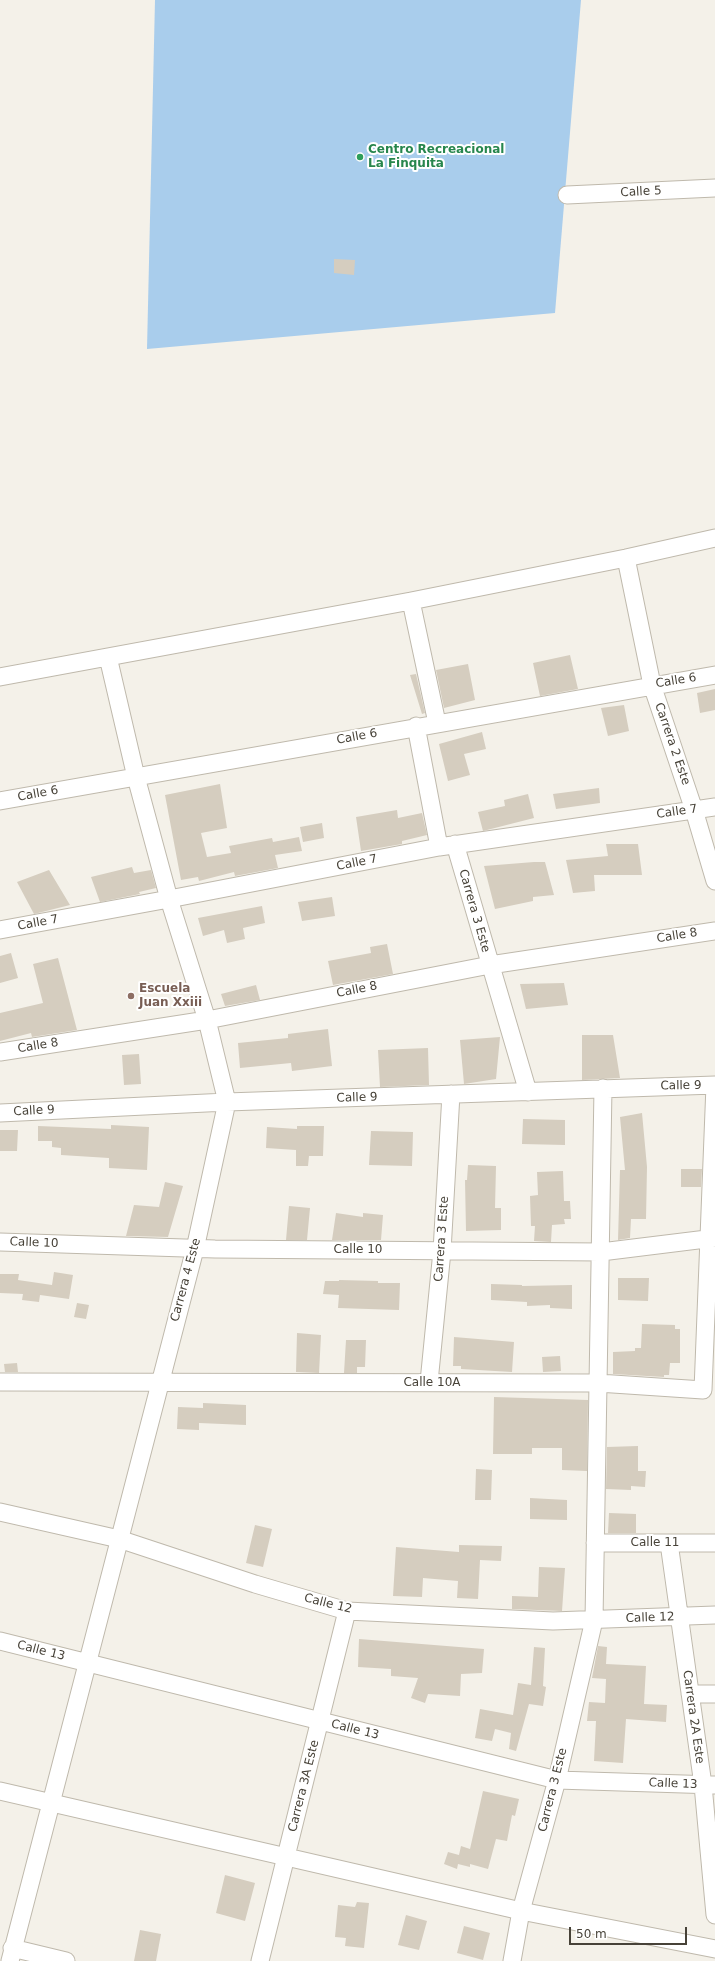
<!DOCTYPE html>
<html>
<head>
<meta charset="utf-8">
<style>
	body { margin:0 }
	#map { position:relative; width:715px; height:1961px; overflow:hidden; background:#f4f1e9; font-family:"DejaVu Sans",sans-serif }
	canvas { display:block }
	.scale { position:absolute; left:569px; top:1927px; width:118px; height:18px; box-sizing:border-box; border:2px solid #474238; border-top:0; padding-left:5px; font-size:12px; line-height:14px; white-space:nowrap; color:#474238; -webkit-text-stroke:3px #fff; paint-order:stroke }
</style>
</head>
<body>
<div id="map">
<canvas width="715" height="1961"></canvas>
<div class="scale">50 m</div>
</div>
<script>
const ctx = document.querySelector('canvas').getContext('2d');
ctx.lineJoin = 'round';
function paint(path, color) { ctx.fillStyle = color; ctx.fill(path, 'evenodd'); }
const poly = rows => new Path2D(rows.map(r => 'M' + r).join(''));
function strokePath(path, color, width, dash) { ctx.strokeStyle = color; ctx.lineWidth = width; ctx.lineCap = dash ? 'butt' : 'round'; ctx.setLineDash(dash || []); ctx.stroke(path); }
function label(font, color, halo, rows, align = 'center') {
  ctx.font = font + ' "DejaVu Sans",sans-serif'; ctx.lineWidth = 4; ctx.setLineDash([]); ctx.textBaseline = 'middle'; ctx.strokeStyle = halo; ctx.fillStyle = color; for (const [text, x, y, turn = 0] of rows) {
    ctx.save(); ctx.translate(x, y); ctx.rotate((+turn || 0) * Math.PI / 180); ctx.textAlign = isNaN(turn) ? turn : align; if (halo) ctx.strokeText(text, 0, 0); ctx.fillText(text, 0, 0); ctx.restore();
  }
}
paint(poly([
	[155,0,581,0,555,313,147,349]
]), '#a9cdec');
paint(poly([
	[334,259,355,260,354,275,334,273],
	[570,655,578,689,540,696,533,663],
	[468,664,475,700,444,708,436,670],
	[416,674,425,713,422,714,410,675],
	[715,689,715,710,700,713,697,693],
	[624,705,629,731,608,736,601,708],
	[482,732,486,749,464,754,470,775,448,781,439,744],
	[220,784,227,828,201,833,207,857,231,853,229,846,272,838,273,842,299,837,302,851,275,855,278,868,235,876,234,872,199,881,198,877,181,880,165,795],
	[599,788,600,803,556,809,553,794],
	[528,794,534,818,483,831,478,812,505,806,504,800],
	[397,810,398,818,422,813,427,835,402,841,402,844,361,851,356,817],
	[322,823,324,838,303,842,300,827],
	[606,844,638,844,642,875,594,875,595,891,573,893,566,860,608,856],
	[534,862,545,862,554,895,533,897,533,901,495,909,484,866],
	[132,867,134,873,151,870,156,888,139,892,140,894,100,902,91,877],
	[49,870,70,905,34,914,17,882],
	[332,897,335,916,302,921,298,902],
	[262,906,265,923,243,928,245,939,227,943,224,930,203,936,198,918],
	[387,944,393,974,333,985,328,961,371,953,370,947],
	[11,953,18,978,0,983,0,956],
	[58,958,77,1030,32,1037,31,1033,0,1041,0,1013,43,1003,33,964],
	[564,983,568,1005,526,1009,520,984],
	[256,985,260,1000,225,1006,221,994],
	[328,1029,332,1066,292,1071,291,1063,240,1068,238,1043,288,1038,288,1034],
	[582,1035,613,1035,620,1078,582,1080],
	[500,1037,496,1079,464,1084,460,1040],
	[428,1048,429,1085,380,1087,378,1050],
	[139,1054,141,1084,124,1085,122,1055],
	[642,1113,647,1167,646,1219,631,1219,630,1238,618,1240,620,1170,625,1170,620,1117],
	[523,1119,565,1120,565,1145,522,1144],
	[111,1125,149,1127,147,1170,109,1168,109,1158,61,1155,61,1148,52,1147,52,1141,38,1141,38,1126,111,1129],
	[297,1126,324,1126,323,1156,309,1156,308,1166,296,1166,296,1150,266,1148,267,1127,297,1129],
	[0,1130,18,1130,17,1151,0,1151],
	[371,1131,413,1132,412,1166,369,1165],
	[468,1165,496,1166,495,1208,501,1208,501,1230,466,1231,465,1180,467,1180],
	[681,1169,702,1169,701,1187,681,1187],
	[563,1171,564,1201,570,1201,571,1219,564,1219,565,1224,552,1225,551,1242,534,1241,535,1226,531,1226,530,1196,538,1195,537,1172],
	[165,1182,183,1186,168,1237,126,1236,134,1205,159,1207],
	[289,1206,310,1208,307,1240,286,1240],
	[336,1213,363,1217,363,1213,383,1215,381,1240,332,1240],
	[54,1272,73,1275,69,1299,40,1295,39,1302,22,1300,23,1294,0,1293,0,1274,19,1274,18,1280,52,1285],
	[618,1278,649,1278,648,1301,618,1300],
	[339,1280,378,1281,378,1283,400,1283,399,1310,338,1308,339,1295,323,1294,325,1281,339,1281],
	[491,1284,522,1285,522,1286,572,1285,572,1309,550,1308,550,1305,527,1306,527,1302,491,1300],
	[77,1303,89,1305,86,1319,74,1317],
	[642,1324,675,1325,675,1329,680,1329,680,1363,670,1363,669,1375,664,1375,664,1377,613,1374,613,1352,635,1351,635,1348,641,1348],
	[297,1333,321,1335,319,1373,296,1372],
	[454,1337,514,1342,512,1372,461,1369,461,1366,453,1366],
	[346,1340,366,1340,365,1367,357,1367,357,1373,344,1373],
	[560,1356,561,1371,543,1372,542,1357],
	[17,1363,18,1372,5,1372,4,1364],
	[494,1397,588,1400,587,1471,562,1470,562,1448,532,1448,532,1454,493,1454],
	[203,1403,246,1405,246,1425,199,1423,199,1430,177,1429,178,1407,203,1408],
	[638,1446,638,1471,646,1471,645,1487,631,1486,631,1490,606,1489,607,1447],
	[476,1469,492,1470,491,1500,475,1500],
	[530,1498,567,1500,567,1520,530,1519],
	[609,1513,636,1514,636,1533,608,1533],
	[255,1525,272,1529,263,1567,246,1563],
	[459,1545,502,1546,501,1561,480,1560,478,1599,457,1598,458,1581,423,1578,422,1597,393,1596,396,1547,459,1552],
	[539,1567,565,1568,562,1611,512,1609,512,1596,538,1597],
	[359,1639,484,1649,482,1673,461,1674,460,1696,428,1694,425,1703,411,1698,418,1678,391,1676,391,1669,358,1667],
	[598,1646,607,1647,606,1664,646,1666,644,1704,667,1705,666,1722,626,1719,623,1763,594,1761,596,1721,587,1721,589,1702,605,1703,606,1679,592,1678],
	[534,1647,545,1648,543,1686,546,1687,543,1706,529,1704,516,1751,509,1749,511,1733,495,1729,492,1741,475,1738,480,1709,513,1715,518,1683,531,1685],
	[483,1791,519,1799,515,1816,512,1815,507,1841,496,1839,488,1869,470,1864,470,1867,458,1864,457,1869,444,1864,448,1852,459,1855,461,1846,470,1849],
	[225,1875,255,1883,245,1921,216,1913],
	[357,1902,369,1903,364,1948,345,1946,346,1938,335,1937,338,1905,355,1907],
	[406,1915,427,1921,419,1950,398,1945],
	[464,1926,490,1933,483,1960,457,1953],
	[140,1930,161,1934,156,1961,134,1961]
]), '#d5cdbf');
const street = poly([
	[567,195,715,188],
	[626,558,652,685,694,810,715,881],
	[411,601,437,723],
	[0,677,411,601,626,558,715,538],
	[416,726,439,847],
	[0,801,715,675],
	[455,844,528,1092],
	[0,930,169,899,439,847,715,807],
	[0,1052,207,1020,490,965,715,931],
	[0,1113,227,1102,715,1085,703,1390,598,1383,0,1382],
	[0,1242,215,1249,601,1252,715,1238],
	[429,1382,442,1251,451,1094],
	[0,1512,119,1539,255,1584,347,1611,553,1621,715,1615],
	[595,1543,715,1543],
	[669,1543,703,1785,715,1915],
	[0,1641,557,1780,715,1785],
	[690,1694,715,1694],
	[0,1791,521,1911,715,1949],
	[12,1948,66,1961],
	[10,1961,195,1249,227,1102,207,1020,169,899,136,777,108,657],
	[260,1961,347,1611],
	[512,1961,521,1911,557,1780,594,1620,603,1088]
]);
strokePath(street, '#bfb9ac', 19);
strokePath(street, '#fff', 17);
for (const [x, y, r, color] of [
	[360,157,4,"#2e9e5b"],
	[131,996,4,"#8d6e63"]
]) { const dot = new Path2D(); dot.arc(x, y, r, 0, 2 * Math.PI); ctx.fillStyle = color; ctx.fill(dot); strokePath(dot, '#fff', 1.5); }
label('bold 12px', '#27864d', '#fff', [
	["Centro Recreacional",368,150],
	["La Finquita",368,164]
], 'left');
label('12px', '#474238', '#fff', [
	["Calle 5",641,192,-3],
	["Calle 6",676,681,-9],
	["Calle 6",357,737,-10],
	["Carrera 2 Este",672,744,71],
	["Calle 6",38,794,-10],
	["Calle 7",677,812,-8],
	["Calle 7",357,863,-11],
	["Carrera 3 Este",474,911,74],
	["Calle 7",38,923,-10],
	["Calle 8",677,936,-9],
	["Calle 8",357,990,-11],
	["Calle 8",38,1046,-9],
	["Calle 9",681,1086,-1],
	["Calle 9",357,1098,-2],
	["Calle 9",34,1111,-3],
	["Carrera 3 Este",442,1239,-86],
	["Calle 10",34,1243,2],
	["Calle 10",358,1250],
	["Carrera 4 Este",186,1280,-75],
	["Calle 10A",432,1383],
	["Calle 11",655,1543],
	["Calle 12",328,1604,14],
	["Calle 12",650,1618,-2],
	["Calle 13",41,1651,14],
	["Carrera 2A Este",693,1717,82],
	["Calle 13",355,1730,14],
	["Calle 13",673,1784,2],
	["Carrera 3A Este",304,1786,-76],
	["Carrera 3 Este",553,1790,-76]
]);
label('bold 12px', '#785e54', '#fff', [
	["Escuela",139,989],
	["Juan Xxiii",139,1003]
], 'left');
</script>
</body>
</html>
